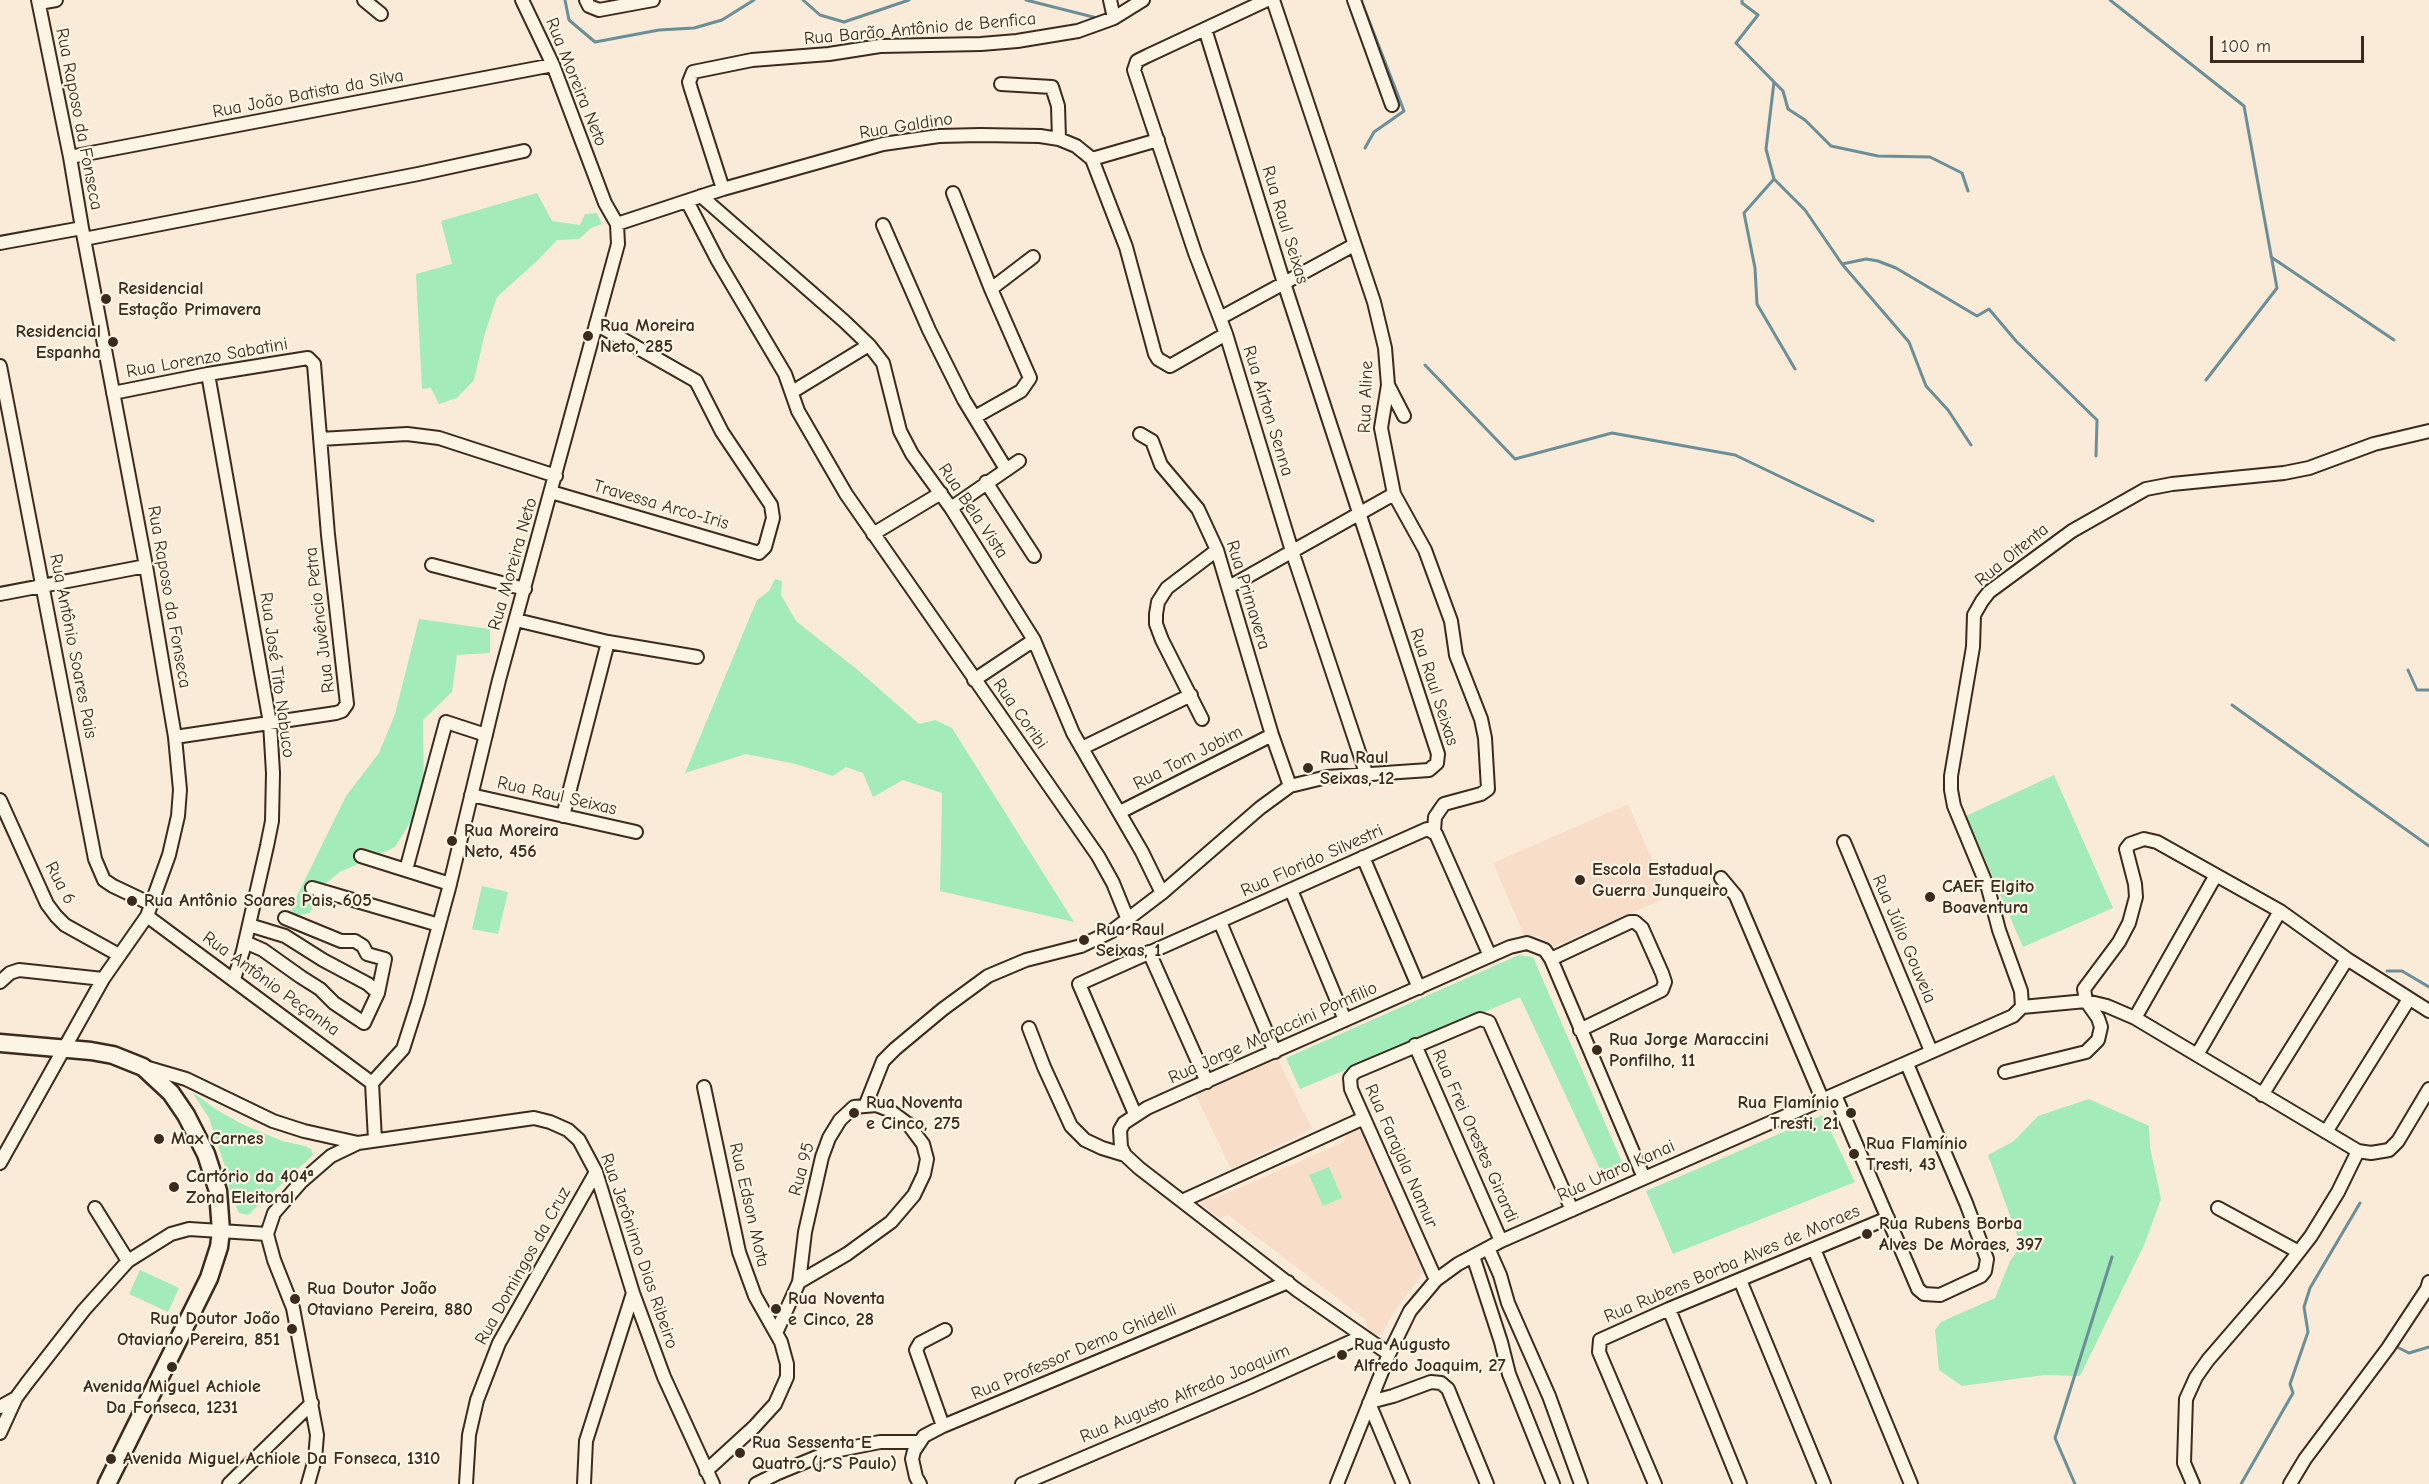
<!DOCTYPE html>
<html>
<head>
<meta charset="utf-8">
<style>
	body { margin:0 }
	#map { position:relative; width:2429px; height:1484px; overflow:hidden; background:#faebd8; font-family:"Comic Neue",sans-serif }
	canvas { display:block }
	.scale { position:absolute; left:2210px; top:36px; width:154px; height:27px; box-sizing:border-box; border:3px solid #3b2a1e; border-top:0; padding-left:8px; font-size:18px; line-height:21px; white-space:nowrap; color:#3b2a1e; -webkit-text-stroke:4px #fcf5e5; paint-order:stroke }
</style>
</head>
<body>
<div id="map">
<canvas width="2429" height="1484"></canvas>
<div class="scale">100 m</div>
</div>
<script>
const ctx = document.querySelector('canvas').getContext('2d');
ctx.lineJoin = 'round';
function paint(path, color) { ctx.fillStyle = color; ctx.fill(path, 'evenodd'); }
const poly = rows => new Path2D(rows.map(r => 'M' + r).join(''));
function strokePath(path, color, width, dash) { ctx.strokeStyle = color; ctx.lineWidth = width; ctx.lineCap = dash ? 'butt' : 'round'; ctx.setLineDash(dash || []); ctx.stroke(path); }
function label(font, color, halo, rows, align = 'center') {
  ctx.font = font + ' "Comic Neue",sans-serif'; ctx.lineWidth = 4.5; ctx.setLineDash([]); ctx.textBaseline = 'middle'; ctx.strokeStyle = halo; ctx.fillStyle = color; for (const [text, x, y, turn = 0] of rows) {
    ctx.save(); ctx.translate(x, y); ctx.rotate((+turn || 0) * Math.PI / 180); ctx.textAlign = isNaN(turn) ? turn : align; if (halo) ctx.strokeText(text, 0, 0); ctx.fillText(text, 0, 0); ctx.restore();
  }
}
paint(poly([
	[1628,804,1668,897,1555,946,1537,936,1524,935,1493,863],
	[1275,1054,1312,1129,1231,1169,1195,1094],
	[1358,1128,1364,1133,1423,1273,1390,1318,1383,1333,1375,1337,1368,1332,1366,1320,1228,1215,1218,1218,1200,1203,1206,1195,1214,1199,1344,1142,1347,1132]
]), '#f8dec9');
paint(poly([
	[537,193,552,221,580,225,585,214,597,213,602,224,591,228,579,239,557,240,538,260,497,297,485,333,474,380,457,398,439,404,431,388,422,389,416,274,452,264,441,221],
	[775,579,782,581,781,595,796,621,859,671,919,724,935,720,952,728,1074,922,940,891,942,793,903,780,873,797,863,773,846,767,833,776,796,764,746,754,685,773,757,600,769,591],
	[419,619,490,629,490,653,457,655,452,692,423,720,424,800,395,847,340,872,321,887,310,913,290,917,294,902,346,796,379,753,395,714],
	[2054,775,2113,908,2023,947,1966,816],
	[482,886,508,892,498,934,472,929],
	[1519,955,1533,957,1625,1169,1604,1178,1520,997,1300,1089,1286,1058],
	[192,1092,217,1110,244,1125,282,1141,305,1146,311,1149,313,1155,248,1215,239,1213,230,1192,227,1173,209,1118],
	[2089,1099,2149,1126,2150,1147,2161,1199,2144,1245,2080,1376,2045,1375,1962,1386,1939,1370,1935,1330,1941,1322,1995,1298,2010,1261,2021,1246,1988,1155,2014,1141,2038,1116],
	[1823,1115,1855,1182,1673,1254,1646,1191],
	[1329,1167,1342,1198,1323,1206,1309,1175],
	[140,1270,179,1288,168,1312,129,1294]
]), '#a3ebb8');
strokePath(poly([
	[565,0,569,20,595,42,659,30,694,28,722,20,754,0],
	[803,0,820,15,844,22,909,0],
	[1026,0,1097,18],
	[1361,0,1404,111,1374,132,1365,148],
	[1742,0,1742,3,1758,15,1736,43,1774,82,1766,149,1774,179,1805,210,1842,264,1909,342,1926,386,1948,410,1971,445],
	[2110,0,2244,106,2277,288,2206,380],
	[1774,82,1783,91,1788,109,1805,120,1831,146,1878,156,1930,157,1962,173,1968,191],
	[1774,179,1744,213,1755,268,1757,304,1795,369],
	[2271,257,2394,340],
	[1842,264,1866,259,1878,261,1896,268,1977,316,1989,309,2016,341,2097,420,2096,456],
	[1425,365,1515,459,1612,433,1735,455,1873,521],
	[2408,670,2417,690,2429,690],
	[2232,705,2429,846],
	[2387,971,2402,971,2429,987],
	[2400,1340,2397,1347,2409,1353,2429,1347],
	[2075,1484,2055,1438,2112,1257],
	[2241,1484,2293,1393,2290,1384,2308,1332,2304,1307,2310,1288,2360,1203]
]), '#6a8f99', 3);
const street = poly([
	[364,0,381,14],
	[586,0,589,6,599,10,653,0],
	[1110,0,1114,18],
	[1267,0,1147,56,1137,61,1134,70,1195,253,1226,334,1292,551,1366,773],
	[1273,0,1374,302,1385,348,1388,385,1381,428,1394,494,1425,550,1451,621,1456,655,1481,719,1485,738,1488,789,1481,794,1444,804,1435,817,1434,831],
	[1354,0,1392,105],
	[39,3,56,0],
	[1001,84,1052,87,1058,106,1059,139],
	[70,157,553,65],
	[1092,159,1158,140],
	[723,189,691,89,689,82,693,72,752,60,829,54,880,46,981,44,1017,41,1078,31,1114,18,1143,0],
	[953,193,991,289,1030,378,1021,391,975,417],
	[701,196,844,321,869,345,883,363,900,431,912,454,951,508,1034,640,1073,733,1142,852,1162,893],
	[687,201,718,261,785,374,798,411,846,494,1098,856,1113,883,1128,920],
	[617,224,723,189,883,144,939,136,980,135,1040,136,1059,139,1076,146,1092,159,1126,247,1155,354,1158,359,1170,366,1226,334],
	[883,225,929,330,964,400,1006,469],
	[84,239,418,174,524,151],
	[0,243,82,228],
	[991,289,1033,257],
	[1220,318,1354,245],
	[0,366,95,859,104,880,113,886,151,904],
	[208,374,270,723,273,773,272,821,267,846,243,951,234,979],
	[1388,385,1404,416],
	[792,392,869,345],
	[113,393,208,374,308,358,314,364,328,535,347,704,342,711,336,713,175,737],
	[1140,434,1152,441,1161,465,1198,509,1217,550,1272,735,1290,786],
	[320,439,407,434,439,438,556,476],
	[986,482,1034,556],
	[551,492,759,553,765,547,773,518,771,505,722,432,696,381,596,324],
	[951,508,1019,461],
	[873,534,941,493],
	[432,565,525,589],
	[1229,587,1394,494],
	[0,594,146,566],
	[516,620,608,642,697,657],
	[974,680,1034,640],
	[1202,719,1162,640,1156,624,1156,614,1158,602,1167,588,1217,550],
	[1082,748,1191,695],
	[471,795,636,832],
	[0,800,47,904,56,916,65,925,119,955],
	[1120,812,1272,735],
	[563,816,608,642],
	[1844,842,1931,1051],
	[361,856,450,884],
	[1363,857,1419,988],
	[406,870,446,722,486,735],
	[1721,878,1736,896,1823,1101],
	[312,888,439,925],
	[1291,890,1345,1020],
	[147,916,372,1083],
	[1220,922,1275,1052],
	[249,925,285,936,323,960,368,984,378,993],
	[245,942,263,950,301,977,320,989,334,1003,364,1023,378,993,385,959,367,954,363,946,355,941,341,941,285,918],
	[1149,952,1207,1082],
	[1551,959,1630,922,1635,922,1642,928,1662,973,1665,982,1662,990,1580,1030],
	[0,982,10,973,19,970,103,979],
	[2022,1007,2021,991,1999,930,1988,888,1954,806,1951,790,1951,776,1973,647,1974,615,1982,601,1989,592,2072,531,2146,489,2172,484,2284,473,2309,468,2374,444,2429,431],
	[2022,1007,2086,1001,2107,1006,2135,1018,2358,1151,2371,1153,2389,1150,2398,1141,2429,1089],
	[2135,1018,2216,875],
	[1029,1028,1044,1067,1071,1126,1085,1140,1102,1148,1125,1155],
	[1415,1045,1501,1241],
	[2197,1055,2280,911],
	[145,1067,186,1079,273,1121,304,1131,358,1143],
	[2005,1072,2086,1052,2098,1040,2101,1027,2098,1018,2086,1001,2084,989,2119,942,2129,923,2136,897,2135,884,2126,849,2130,844,2144,839,2157,842,2280,911,2347,959,2429,1011],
	[704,1087,739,1252,755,1296,781,1342,787,1364,787,1377,775,1404,754,1427,706,1471],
	[1835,1095,1918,1289,1924,1294,1940,1295,1981,1276,1985,1271,1987,1259,1966,1203,1907,1064],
	[2262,1095,2347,959],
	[866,1104,883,1061,895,1049,943,1009,988,976,1026,960,1081,946,1112,931,1162,893,1260,808,1290,786,1327,777,1429,770,1437,763,1438,754,1284,283,1205,29],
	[1135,1114,1079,984,1427,829,1436,834,1490,956],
	[2326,1132,2409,999],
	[375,1140,372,1083,403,1049,418,1002,449,888,499,680,618,244,617,224,605,203,553,65,522,0],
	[0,1163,103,979,147,916,169,855,178,816,180,790,175,737,146,566,82,228,70,157,38,0],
	[1182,1201,1364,1118],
	[95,1208,128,1261],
	[2218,1208,2299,1252],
	[267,1234,274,1213,301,1182,331,1156,358,1143,534,1118,550,1122,568,1130,579,1140,596,1172,633,1293,664,1377,713,1484],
	[267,1234,274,1260,293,1308,317,1435,315,1459,308,1484],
	[1488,1248,1500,1275,1508,1303,1549,1396,1581,1484],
	[1814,1249,1911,1484],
	[1473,1256,1501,1342,1509,1374,1553,1484],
	[1436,1280,1351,1089,1350,1078,1355,1072,1480,1019,1489,1022,1572,1210],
	[1740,1280,1824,1484],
	[1669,1309,1740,1484],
	[776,1333,799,1282,805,1232,822,1157,829,1138,840,1120,854,1107,876,1105,889,1110,908,1124,923,1144,927,1159,924,1174,914,1195,891,1222,847,1254,799,1282],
	[1389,1354,1297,1290,1139,1168,1125,1155,1121,1147,1120,1130,1124,1123,1147,1108,1189,1089,1510,947,1527,943,1545,950,1551,959,1644,1178],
	[1370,1402,1393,1396,1431,1382,1441,1383,1448,1389,1487,1484],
	[1369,1403,1403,1484],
	[0,1407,16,1398],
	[943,1426,916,1350,920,1343,945,1330],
	[0,1433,16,1398,27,1383,84,1310,128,1261,171,1234,189,1229,267,1234],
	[229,1484,312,1403],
	[466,1484,469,1435,477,1400,499,1343,596,1172],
	[584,1484,586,1441,633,1293],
	[756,1484,778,1473,829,1452,880,1442,919,1442],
	[920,1484,916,1477,912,1459,914,1451,924,1436,943,1426,1288,1282],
	[1022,1484,1250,1387,1361,1337],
	[1337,1484,1389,1354,1410,1311,1436,1280,1458,1264,1501,1241,2013,1016,2022,1007],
	[1655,1484,1599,1352,1600,1340,1669,1309,1888,1218],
	[2193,1484,2184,1463,2186,1399,2196,1377,2208,1360,2277,1280,2311,1236,2338,1192,2358,1151],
	[2290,1484,2305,1459,2388,1348,2427,1289,2429,1282]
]);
const secondary = poly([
	[0,1043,91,1051,113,1055,143,1067,171,1093,186,1115,206,1154,218,1191,221,1231,219,1247,209,1278,107,1484]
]);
strokePath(street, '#3b2a1e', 16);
strokePath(secondary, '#3b2a1e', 21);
strokePath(street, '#fcf5e5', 12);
strokePath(secondary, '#fcf5e5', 16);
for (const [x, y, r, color] of [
	[106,299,6,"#3b2a1e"],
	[588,336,6,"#3b2a1e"],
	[113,342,6,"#3b2a1e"],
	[1308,768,6,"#3b2a1e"],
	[452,841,6,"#3b2a1e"],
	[1580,880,6,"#3b2a1e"],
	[1930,897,6,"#3b2a1e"],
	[132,901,6,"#3b2a1e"],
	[1084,940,6,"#3b2a1e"],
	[1597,1050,6,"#3b2a1e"],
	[854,1113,6,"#3b2a1e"],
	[1851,1113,6,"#3b2a1e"],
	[159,1139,6,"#3b2a1e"],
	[1854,1154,6,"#3b2a1e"],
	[174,1187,6,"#3b2a1e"],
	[1867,1234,6,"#3b2a1e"],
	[295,1299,6,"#3b2a1e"],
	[776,1309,6,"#3b2a1e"],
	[292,1329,6,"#3b2a1e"],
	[1342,1355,6,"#3b2a1e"],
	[172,1367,6,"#3b2a1e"],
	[740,1453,6,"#3b2a1e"],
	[111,1459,6,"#3b2a1e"]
]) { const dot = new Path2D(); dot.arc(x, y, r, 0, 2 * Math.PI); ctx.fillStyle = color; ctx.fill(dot); strokePath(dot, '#fcf5e5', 2); }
label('18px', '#3b2a1e', '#fcf5e5', [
	["Rua Barão Antônio de Benfica",920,29,-5],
	["Rua Moreira Neto",576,82,68],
	["Rua João Batista da Silva",308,94,-11],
	["Rua Raposo da Fonseca",79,119,79],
	["Rua Galdino",906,126,-9],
	["Rua Raul Seixas",1285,225,73],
	["Rua Lorenzo Sabatini",207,358,-10],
	["Rua Aline",1366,397,-88],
	["Rua Aírton Senna",1268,411,73],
	["Travessa Arco-Iris",661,505,16],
	["Rua Bela Vista",973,511,56],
	["Rua Oitenta",2012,555,-39],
	["Rua Moreira Neto",513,564,-74],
	["Rua Primavera",1248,595,73],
	["Rua Raposo da Fonseca",169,597,80],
	["Rua Juvêncio Petra",320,620,-97],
	["Rua Antônio Soares Pais",73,646,79],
	["Rua José Tito Nabuco",277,675,82],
	["Rua Raul Seixas",1434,687,72],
	["Rua Coribi",1020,714,55],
	["Rua Tom Jobim",1188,758,-27],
	["Rua Raul Seixas",557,796,13],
	["Rua Florido Silvestri",1312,861,-24],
	["Rua 6",60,883,62],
	["Rua Júlio Gouveia",1904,939,67],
	["Rua Antônio Peçanha",271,984,36],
	["Rua Jorge Maraccini Pomfilio",1273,1033,-24],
	["Rua Frei Orestes Girardi",1475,1136,66],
	["Rua Farajala Namur",1401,1156,66],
	["Rua 95",802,1169,-75],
	["Rua Utaro Kanai",1616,1171,-24],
	["Rua Edson Mota",749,1205,77],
	["Rua Jerônimo Dias Ribeiro",639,1251,71],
	["Rua Rubens Borba Alves de Moraes",1732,1264,-23],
	["Rua Domingos da Cruz",523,1266,-61],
	["Rua Professor Demo Ghidelli",1074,1352,-23],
	["Rua Augusto Alfredo Joaquim",1185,1394,-23]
]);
label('bold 18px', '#3b2a1e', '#fcf5e5', [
	["Residencial",118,289],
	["Estação Primavera",118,310],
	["Rua Moreira",600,326],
	["Neto, 285",600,347],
	["Residencial",101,332,"right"],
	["Espanha",101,353,"right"],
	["Rua Raul",1320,758],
	["Seixas, 12",1320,779],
	["Rua Moreira",464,831],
	["Neto, 456",464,852],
	["Escola Estadual",1592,870],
	["Guerra Junqueiro",1592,891],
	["CAEF Elgito",1942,887],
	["Boaventura",1942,908],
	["Rua Antônio Soares Pais, 605",144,901],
	["Rua Raul",1096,930],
	["Seixas, 1",1096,951],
	["Rua Jorge Maraccini",1609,1040],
	["Ponfilho, 11",1609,1061],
	["Rua Noventa",866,1103],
	["e Cinco, 275",866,1124],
	["Rua Flamínio",1839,1103,"right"],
	["Tresti, 21",1839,1124,"right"],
	["Max Carnes",171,1139],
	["Rua Flamínio",1866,1144],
	["Tresti, 43",1866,1165],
	["Cartório da 404ª",186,1177],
	["Zona Eleitoral",186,1198],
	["Rua Rubens Borba",1879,1224],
	["Alves De Moraes, 397",1879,1245],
	["Rua Doutor João",307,1289],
	["Otaviano Pereira, 880",307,1310],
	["Rua Noventa",788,1299],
	["e Cinco, 28",788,1320],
	["Rua Doutor João",280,1319,"right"],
	["Otaviano Pereira, 851",280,1340,"right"],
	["Rua Augusto",1354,1345],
	["Alfredo Joaquim, 27",1354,1366],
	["Avenida Miguel Achiole",172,1387,"center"],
	["Da Fonseca, 1231",172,1408,"center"],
	["Rua Sessenta E",752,1443],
	["Quatro (j. S Paulo)",752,1464],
	["Avenida Miguel Achiole Da Fonseca, 1310",123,1459]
], 'left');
</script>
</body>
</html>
